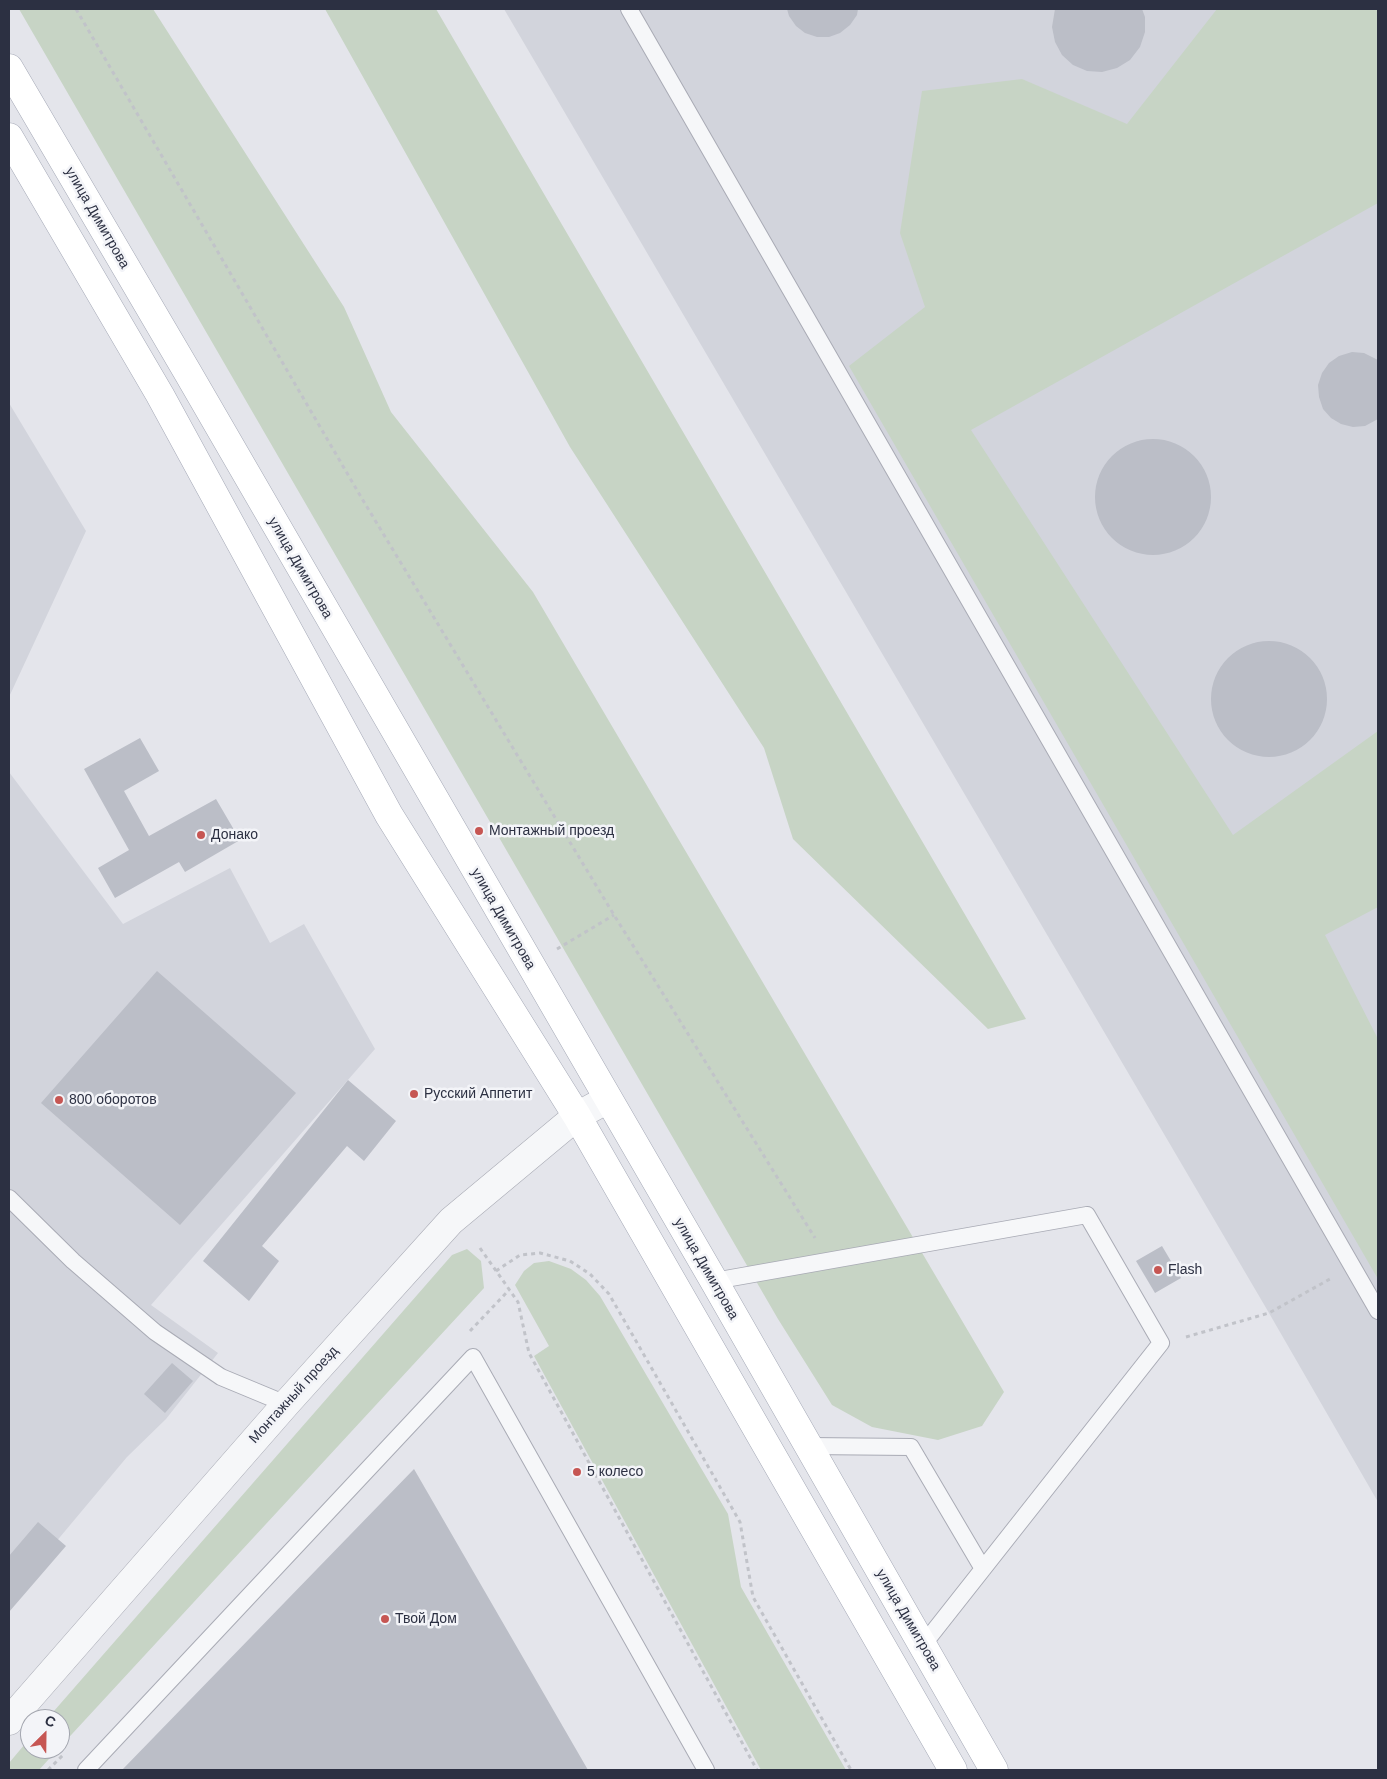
<!DOCTYPE html>
<html>
<head>
<meta charset="utf-8">
<style>
	body { margin:0 }
	#map { position:relative; width:1387px; height:1779px; overflow:hidden; background:#e4e5eb; font-family:Helvetica,sans-serif }
	canvas { display:block }
	.frame { position:absolute; inset:0; border:10px solid #2c3042; pointer-events:none }
	.north { position:absolute; left:20px; top:1709px; width:50px; height:50px; box-sizing:border-box; background:#f3f4f8; border:1px solid #a3a6af; border-radius:50%; rotate:23deg; font-size:14px; font-weight:700; line-height:20px; text-align:center; color:#2c3042 }
	.north::after { content:''; display:block; margin:auto; width:18px; height:22px; background:#c65653; clip-path:polygon(50% 0,100% 100%,50% 72%,0 100%) }
</style>
</head>
<body>
<div id="map">
<canvas width="1387" height="1779"></canvas>
<div class="frame"></div>
<div class="north">С</div>
</div>
<script>
const ctx = document.querySelector('canvas').getContext('2d');
ctx.lineJoin = 'round';
function paint(path, color) { ctx.fillStyle = color; ctx.fill(path, 'evenodd'); }
const poly = rows => new Path2D(rows.map(r => 'M' + r).join(''));
function strokePath(path, color, width, dash) { ctx.strokeStyle = color; ctx.lineWidth = width; ctx.lineCap = dash ? 'butt' : 'round'; ctx.setLineDash(dash || []); ctx.stroke(path); }
function label(font, color, halo, rows, align = 'center') {
  ctx.font = font + ' Helvetica,sans-serif'; ctx.lineWidth = 5; ctx.setLineDash([]); ctx.textBaseline = 'middle'; ctx.strokeStyle = halo; ctx.fillStyle = color; for (const [text, x, y, turn = 0] of rows) {
    ctx.save(); ctx.translate(x, y); ctx.rotate((+turn || 0) * Math.PI / 180); ctx.textAlign = isNaN(turn) ? turn : align; if (halo) ctx.strokeText(text, 0, 0); ctx.fillText(text, 0, 0); ctx.restore();
  }
}
paint(poly([
	[504,9,1378,9,1378,1502,1269,1313],
	[9,403,86,531,9,697],
	[9,772,123,924,230,868,270,943,304,924,375,1049,151,1305,218,1353,166,1419,127,1457,9,1598]
]), '#d2d4dc');
paint(poly([
	[19,9,153,9,344,307,391,412,533,592,1004,1392,982,1426,938,1440,872,1427,832,1405,778,1319],
	[325,9,436,9,1026,1019,988,1029,793,839,764,748,570,447],
	[1217,9,1378,9,1378,203,971,430,1233,835,1378,731,1378,907,1325,935,1378,1039,1378,1279,849,366,925,307,900,233,922,91,1022,79,1127,124],
	[467,1249,481,1261,484,1288,60,1747,60,1719,47,1719,452,1255],
	[549,1261,571,1269,586,1280,600,1296,728,1514,741,1587,846,1770,761,1770,534,1356,549,1346,515,1285,524,1271,534,1263],
	[30,1738,30,1749,58,1749,39,1770,9,1770,9,1763]
]), '#c7d4c5');
paint(poly([
	[787,9,858,9,857,15,850,25,840,33,829,37,817,37,805,33,796,26,789,16],
	[1055,9,1142,9,1145,17,1145,32,1140,47,1130,60,1117,68,1102,72,1087,71,1073,65,1062,55,1055,42,1052,27],
	[1352,352,1364,353,1378,360,1378,419,1365,426,1353,427,1341,424,1331,418,1323,409,1319,397,1318,385,1322,373,1329,363,1339,356],
	'1095 497a58 58 0 1 1 116 0a58 58 0 1 1-116 0Z',
	'1211 699a58 58 0 1 1 116 0a58 58 0 1 1-116 0Z',
	[140,738,159,771,124,791,149,836,216,799,240,840,185,872,179,862,115,898,98,868,129,850,84,769],
	[157,971,296,1093,180,1225,41,1103],
	[348,1080,396,1121,364,1161,347,1146,262,1246,279,1261,249,1301,203,1261],
	[1162,1246,1181,1278,1155,1293,1136,1261],
	[172,1363,193,1381,165,1413,144,1394],
	[414,1469,588,1770,122,1770],
	[38,1522,66,1546,9,1612,9,1556]
]), '#bbbec7');
const service = poly([
	[629,9,1378,1311],
	[9,1198,73,1261,155,1332,221,1377,286,1404],
	[714,1281,1087,1215,1161,1343,923,1645],
	[808,1446,911,1447,983,1569],
	[86,1770,473,1357,706,1770]
]);
const minor = poly([
	[9,1721,286,1404,451,1221,577,1116,608,1099]
]);
const primary = poly([
	[9,68,188,373,714,1281,994,1770],
	[9,137,160,395,389,815,577,1116,953,1770]
]);
strokePath(service, '#a9abb5', 18);
strokePath(minor, '#a9abb5', 29);
strokePath(primary, '#a4a8b6', 29);
strokePath(poly([
	[76,9,361,497,614,915,815,1238],
	[557,949,614,915],
	[480,1248,518,1302,529,1353,757,1770],
	[496,1271,520,1255,540,1253,570,1261,590,1274,609,1294,740,1522,753,1597,851,1770],
	[470,1331,509,1290],
	[1186,1337,1269,1313,1330,1279],
	[48,1770,64,1754]
]), '#c1c3c9', 3, [4, 4]);
strokePath(service, '#f6f7f9', 16);
strokePath(minor, '#f6f7f9', 28);
strokePath(primary, '#fff', 28);
for (const [x, y, r, color] of [
	[479,831,5,"#c65653"],
	[201,835,5,"#c65653"],
	[414,1094,5,"#c65653"],
	[59,1100,5,"#c65653"],
	[1158,1270,5,"#c65653"],
	[577,1472,5,"#c65653"],
	[385,1619,5,"#c65653"]
]) { const dot = new Path2D(); dot.arc(x, y, r, 0, 2 * Math.PI); ctx.fillStyle = color; ctx.fill(dot); strokePath(dot, '#f3f4f8', 2); }
label('14px', '#2c3042', '#f3f4f8', [
	["улица Димитрова",97,218,60],
	["улица Димитрова",300,568,60],
	["улица Димитрова",503,919,60],
	["улица Димитрова",706,1269,60],
	["Монтажный проезд",294,1395,-48],
	["улица Димитрова",908,1620,60]
]);
label('14px', '#2c3042', '#f3f4f8', [
	["Монтажный проезд",489,831],
	["Донако",211,835],
	["Русский Аппетит",424,1094],
	["800 оборотов",69,1100],
	["Flash",1168,1270],
	["5 колесо",587,1472],
	["Твой Дом",395,1619]
], 'left');
</script>
</body>
</html>
